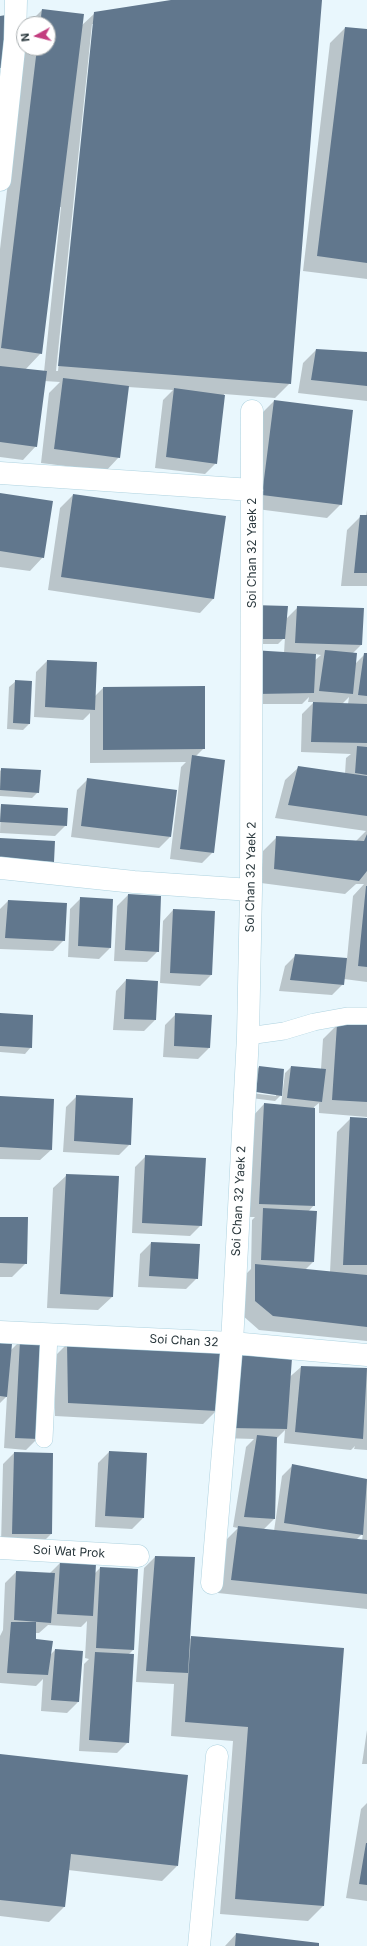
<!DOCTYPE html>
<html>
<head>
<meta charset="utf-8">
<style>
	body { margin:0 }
	#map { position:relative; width:367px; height:1946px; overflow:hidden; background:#e9f7fd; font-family:Inter,sans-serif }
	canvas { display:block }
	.north { position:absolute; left:16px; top:16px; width:40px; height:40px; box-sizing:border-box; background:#fff; border:1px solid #a9afb1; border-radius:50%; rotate:263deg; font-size:11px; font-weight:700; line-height:16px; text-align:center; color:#29373c }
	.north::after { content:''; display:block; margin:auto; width:14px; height:18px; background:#c33d7f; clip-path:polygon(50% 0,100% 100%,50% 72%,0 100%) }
</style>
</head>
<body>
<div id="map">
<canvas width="367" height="1946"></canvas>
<div class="north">N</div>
</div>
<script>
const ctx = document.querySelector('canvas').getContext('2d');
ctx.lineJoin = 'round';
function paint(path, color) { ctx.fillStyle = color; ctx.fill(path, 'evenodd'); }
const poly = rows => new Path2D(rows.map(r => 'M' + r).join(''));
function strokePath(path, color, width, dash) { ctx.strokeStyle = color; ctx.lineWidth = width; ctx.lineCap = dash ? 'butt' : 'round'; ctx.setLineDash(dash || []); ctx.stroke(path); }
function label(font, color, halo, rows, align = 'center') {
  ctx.font = font + ' Inter,sans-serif'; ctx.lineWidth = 4; ctx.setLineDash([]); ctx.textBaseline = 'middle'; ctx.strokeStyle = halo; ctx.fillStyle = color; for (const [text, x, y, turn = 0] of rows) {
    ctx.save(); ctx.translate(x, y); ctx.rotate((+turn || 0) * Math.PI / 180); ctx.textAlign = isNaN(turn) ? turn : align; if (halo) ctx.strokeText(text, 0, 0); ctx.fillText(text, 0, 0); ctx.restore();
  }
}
paint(poly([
	[177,0,321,0,290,383,275,398,224,394,216,463,205,474,155,468,163,400,173,390,128,387,119,457,106,471,41,463,49,393,60,382,44,381,36,446,23,460,0,457,0,249,24,48,48,48,48,24,28,24,42,10,81,26,95,13],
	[92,24,94,24,58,371,56,371],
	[59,207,61,207,44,372,25,370,41,353],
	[345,28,367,30,367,279,303,271,330,43],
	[316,350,367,353,367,401,298,393,303,363],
	[274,401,341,504,327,518,249,508,261,414],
	[0,494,43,557,30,571,0,567],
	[73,495,225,517,213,599,200,613,48,590,60,508],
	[367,510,367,586,341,586,347,530,361,516,366,516],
	[298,607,361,645,353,653,355,664,365,654,367,654,367,982,344,979,343,984,332,995,279,991,285,966,296,955,347,959,353,896,364,884,356,884,345,894,261,883,263,851,277,837,356,841,366,831,275,818,285,780,299,767,345,774,346,758,351,754,301,752,302,714,314,702,308,702,309,697,302,704,246,704,284,653,285,637,278,644,246,644,285,620],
	[315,654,321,655,314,661],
	[349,697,348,704,342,704],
	[47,661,94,697,103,688,204,748,195,757,213,852,202,863,170,859,181,767,186,762,90,763,90,713,83,720,34,717,36,672],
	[16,681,31,682,29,724,23,730,7,729,9,687],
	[2,769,38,792,32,798,0,796,0,771],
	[88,779,170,837,159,848,71,837,77,790],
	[1,805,66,825,55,836,0,833],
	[128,895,160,897,158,951,147,962,114,961,117,906],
	[81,898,110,948,99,959,68,957,70,909],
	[8,901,64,940,53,951,0,949,0,909],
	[173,910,211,975,200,986,160,983,163,921],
	[126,980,155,1020,144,1031,113,1030,116,991],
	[176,1014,211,1016,209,1048,198,1059,163,1057,165,1025],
	[0,1015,31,1047,25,1054,0,1052],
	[337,1025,367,1026,367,1117,319,1113,319,1103,314,1107,314,1205,308,1212,313,1262,305,1270,330,1272,337,1132,351,1118,367,1119,367,1341,259,1330,242,1315,242,1278,251,1269,252,1220,255,1217,246,1217,251,1118,264,1104,281,1106,285,1073,291,1067,321,1069,323,1039],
	[259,1067,281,1095,275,1101,251,1098,251,1093,276,1096,276,1094,251,1091,253,1074],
	[77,1096,130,1144,119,1155,63,1152,66,1107],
	[0,1097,51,1150,40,1160,0,1159],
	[146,1156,201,1225,190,1236,132,1233,135,1167],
	[67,1175,112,1297,98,1310,47,1308,53,1188],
	[0,1218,26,1263,12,1277,0,1277],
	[151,1243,197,1278,186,1289,138,1287,140,1254],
	[0,1333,11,1350,20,1341,37,1439,26,1450,4,1448,7,1396,0,1403],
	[67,1344,216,1411,203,1424,55,1416,54,1357],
	[301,1367,367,1369,367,1450,354,1449,355,1446,351,1450,284,1443,285,1430,276,1439,275,1518,263,1530,274,1531,282,1476,293,1465,367,1480,367,1609,218,1593,225,1541,238,1528,233,1527,246,1447,254,1439,220,1438],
	[363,1533,362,1541,356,1540],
	[109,1452,143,1518,132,1529,95,1527,98,1463],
	[14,1453,51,1534,40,1545,1,1544,3,1464],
	[155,1557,189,1640,192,1637,343,1649,323,1906,308,1921,220,1914,233,1741,171,1736,174,1684,136,1682,144,1568],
	[60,1563,94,1574,100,1568,133,1650,128,1655,128,1742,117,1753,79,1751,84,1664,89,1659,85,1658,87,1621,81,1627,48,1625,39,1633,35,1633,35,1640,50,1655,55,1650,78,1702,67,1713,41,1711,43,1679,36,1686,0,1683,0,1636,3,1630,5,1583,16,1572,49,1574],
	[367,1730,367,1764,362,1764],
	[0,1755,177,1866,162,1881,68,1870,64,1907,49,1922,0,1916],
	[367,1803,367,1901,346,1898,361,1809],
	[236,1934,318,1946,225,1946]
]), '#0003');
paint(poly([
	[171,0,322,0,291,384,58,366,94,12],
	[42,9,84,14,42,354,1,348,37,48,48,48,48,24,40,24],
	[12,14,1,68,0,68,0,16],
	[345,27,367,29,367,263,317,256],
	[316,349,367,352,367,386,311,380],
	[0,366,47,371,37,447,0,442],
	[63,378,129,386,120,458,54,449],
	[174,388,225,395,217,464,166,457],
	[274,400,353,410,342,505,262,495],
	[0,493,53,501,44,558,0,551],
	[73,494,226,516,214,599,61,577],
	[360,515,367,515,367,573,354,573],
	[252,605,288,606,285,639,252,639],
	[297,606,364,608,362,645,295,643],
	[252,650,316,654,314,693,257,694],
	[325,650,357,653,353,694,319,691],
	[364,653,367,653,367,696,358,695],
	[47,660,97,662,95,710,45,707],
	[15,680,32,681,30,724,13,723],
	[205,686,205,749,103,750,103,687],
	[313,702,367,704,367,743,311,742],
	[357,746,367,747,367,775,355,773],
	[192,755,225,760,214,853,180,849],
	[298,766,367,776,367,816,288,805],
	[1,768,41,770,39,793,0,790],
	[87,778,177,790,171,837,81,826],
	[1,804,68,808,67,826,0,822],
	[367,834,367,871,359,881,274,869,276,836,364,841],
	[0,838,55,841,54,862,0,859],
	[366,886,367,886,367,967,358,966],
	[128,894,161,896,159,952,125,950],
	[80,897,113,899,111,948,78,946],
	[8,900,67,903,65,941,5,938],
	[173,909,215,911,212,975,170,973],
	[295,954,347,958,344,985,290,980],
	[126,979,158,981,156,1020,124,1019],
	[0,1013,33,1015,32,1048,0,1046],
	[175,1013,212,1015,210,1048,174,1046],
	[337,1024,367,1025,367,1102,332,1100],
	[259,1066,284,1069,282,1096,256,1092],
	[291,1066,326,1069,322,1102,287,1098],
	[76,1095,133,1098,131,1145,74,1141],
	[0,1096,54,1099,52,1150,0,1147],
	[264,1103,315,1108,315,1206,259,1204],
	[350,1117,367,1118,367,1265,343,1265],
	[145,1155,206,1158,202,1226,142,1223],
	[66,1174,119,1176,113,1297,60,1294],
	[263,1208,317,1211,314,1262,261,1260],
	[0,1217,28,1217,27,1264,0,1263],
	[151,1242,200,1244,198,1279,149,1276],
	[255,1264,367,1275,367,1327,273,1316,255,1301],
	[0,1332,13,1333,7,1397,0,1396],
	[20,1340,43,1341,38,1439,15,1438],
	[67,1343,222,1350,217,1411,68,1403],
	[239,1355,292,1358,287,1429,231,1428],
	[301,1366,367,1368,363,1439,295,1432],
	[257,1435,277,1437,275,1519,244,1517],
	[109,1451,147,1453,144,1518,105,1516],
	[14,1452,53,1453,52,1534,12,1534],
	[292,1464,367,1479,363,1535,284,1523],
	[238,1526,367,1540,367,1594,231,1580],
	[155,1556,195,1557,188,1673,146,1671],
	[60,1562,96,1564,93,1616,57,1614],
	[100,1567,138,1569,134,1650,96,1648],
	[16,1571,55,1573,51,1623,14,1620],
	[11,1622,36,1622,36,1639,53,1641,48,1675,7,1673],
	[191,1636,344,1648,324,1906,235,1899,248,1727,185,1722],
	[55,1649,83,1651,79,1702,51,1700],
	[95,1652,134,1654,129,1743,89,1740],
	[0,1754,188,1775,178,1866,71,1854,65,1907,0,1900],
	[366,1843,367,1843,367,1885,359,1884],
	[236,1933,319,1943,319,1946,235,1946]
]), '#61778d');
const lane = poly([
	[248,1036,284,1031,314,1022,347,1016,367,1016],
	[44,1439,49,1335]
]);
const street = poly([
	[0,180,15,40,16,0],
	[0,473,252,490],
	[0,868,134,882,251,890],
	[0,1332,232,1343,367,1355],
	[0,1548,138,1556],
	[212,1583,232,1343,248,1036,251,890,252,411],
	[199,1946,217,1756]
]);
strokePath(lane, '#aed2df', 18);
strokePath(street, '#aed2df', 23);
strokePath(lane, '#fff', 17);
strokePath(street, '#fff', 22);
label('12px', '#29373c', '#fff', [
	["Soi Chan 32 Yaek 2",252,553,-90],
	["Soi Chan 32 Yaek 2",251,877,-89],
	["Soi Chan 32 Yaek 2",239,1201,-87],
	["Soi Chan 32",184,1341,3],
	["Soi Wat Prok",69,1552,3]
]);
</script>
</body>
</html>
